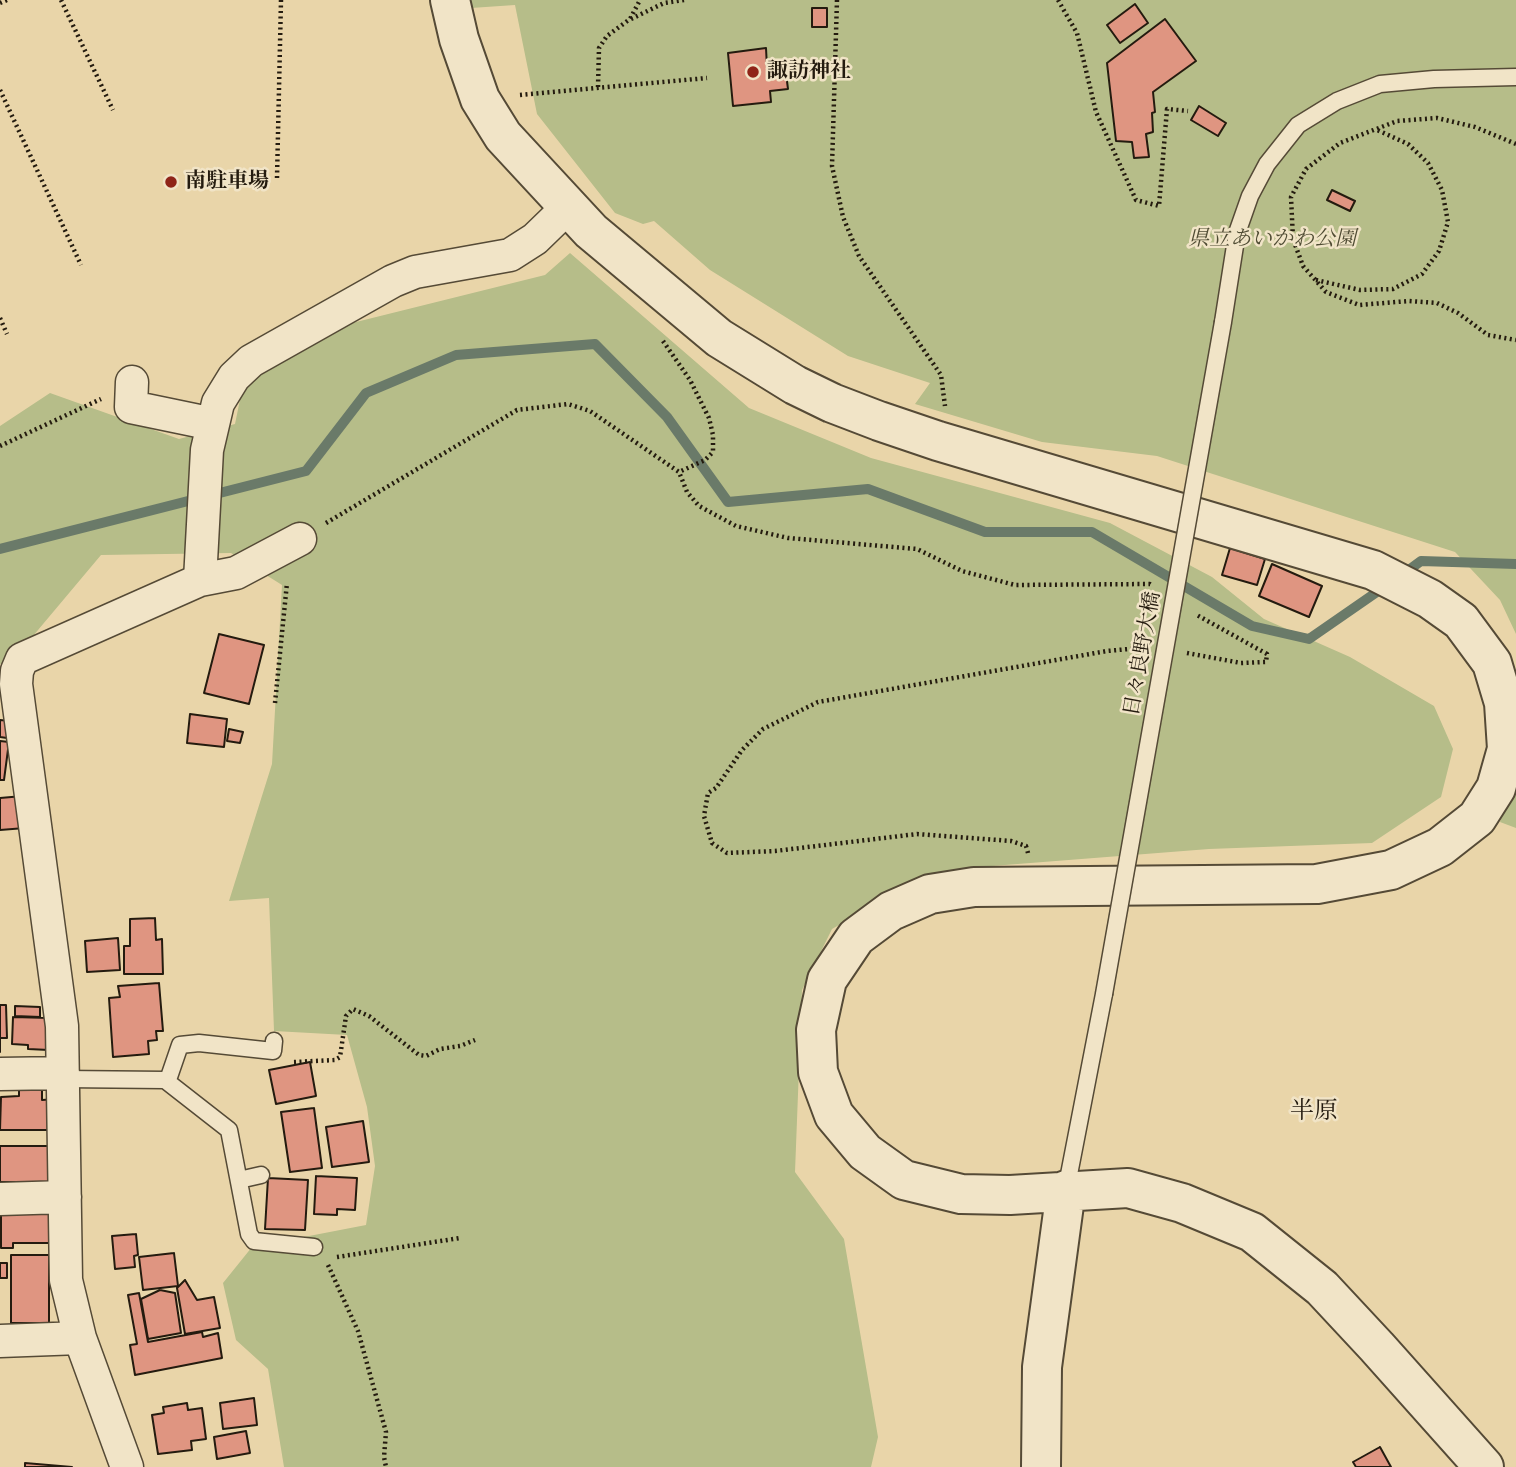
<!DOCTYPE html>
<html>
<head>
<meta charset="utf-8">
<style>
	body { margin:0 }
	canvas { display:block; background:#e9d5a9 }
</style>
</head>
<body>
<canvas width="1516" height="1467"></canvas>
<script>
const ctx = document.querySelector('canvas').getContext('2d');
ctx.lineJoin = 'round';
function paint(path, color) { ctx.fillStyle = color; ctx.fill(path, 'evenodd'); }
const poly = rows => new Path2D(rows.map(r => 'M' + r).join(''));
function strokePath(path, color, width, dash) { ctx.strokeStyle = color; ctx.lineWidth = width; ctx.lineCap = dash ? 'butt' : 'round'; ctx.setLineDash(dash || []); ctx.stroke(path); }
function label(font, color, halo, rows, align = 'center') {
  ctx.font = font + ' "IM FELL French Canon","Noto Serif JP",serif'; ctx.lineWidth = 5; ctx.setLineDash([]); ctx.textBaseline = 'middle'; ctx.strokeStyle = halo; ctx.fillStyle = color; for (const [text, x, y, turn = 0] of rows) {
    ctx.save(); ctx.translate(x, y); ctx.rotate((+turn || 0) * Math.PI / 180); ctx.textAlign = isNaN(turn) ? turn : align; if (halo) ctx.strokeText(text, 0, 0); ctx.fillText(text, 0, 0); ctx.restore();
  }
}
paint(poly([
	[471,0,1516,0,1516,634,1500,600,1455,552,1157,456,1042,442,915,404,930,383,848,356,710,270,654,221,643,224,615,213,537,114,515,5,471,8],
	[570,253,749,408,871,458,1110,523,1212,577,1264,619,1350,657,1434,706,1453,749,1441,797,1372,843,1209,849,992,866,910,884,832,929,802,990,795,1172,844,1239,878,1437,871,1467,284,1467,268,1369,236,1340,223,1283,252,1247,366,1225,375,1166,367,1107,347,1035,274,1031,269,898,229,901,272,764,282,585,231,553,101,555,12,661,0,664,0,426,50,393,179,439,235,424,243,385,344,325,545,275],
	[1516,775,1516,828,1500,822]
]), '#b6bd89');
strokePath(poly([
	[0,549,306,471,366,393,456,355,595,344,667,417,728,502,868,489,985,532,1092,532,1252,626,1309,639,1387,585],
	[1402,575,1421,561,1516,564]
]), '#6a7a69', 10);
const building = poly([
	[1135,4,1148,23,1120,43,1107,25,1135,4],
	[812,8,827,8,827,27,812,27,812,8],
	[1165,19,1196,61,1153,92,1155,112,1152,113,1153,132,1146,134,1149,157,1134,158,1132,142,1116,141,1107,63,1165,19],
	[766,48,767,68,785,66,788,89,770,91,771,102,733,106,728,53,766,48],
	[1199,106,1226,123,1218,136,1191,120,1199,106],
	[1332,190,1355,201,1350,211,1327,200,1332,190],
	[1230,548,1265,559,1257,585,1222,575,1230,548],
	[1272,564,1322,586,1309,617,1259,596,1272,564],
	[219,634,264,645,249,704,204,693,219,634],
	[190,714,227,719,224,747,187,743,190,714],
	[0,720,10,721,7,738,0,737,0,720],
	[229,729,243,732,240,743,227,741,229,729],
	[0,741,9,742,4,780,0,780,0,741],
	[23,796,25,828,0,830,0,798,23,796],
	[155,918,156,940,162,939,163,974,124,974,124,946,130,946,130,919,155,918],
	[118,938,120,970,87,972,85,941,118,938],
	[159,983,163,1031,156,1031,157,1040,148,1041,149,1054,113,1057,109,998,120,997,118,986,159,983],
	[0,1005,6,1005,7,1038,0,1038,0,1052,0,1005],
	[15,1006,40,1007,40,1017,15,1016,15,1006],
	[13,1017,50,1018,49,1050,28,1049,28,1045,12,1044,13,1017],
	[310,1062,316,1096,276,1104,269,1070,310,1062],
	[42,1088,42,1100,57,1099,57,1130,0,1130,1,1097,19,1096,19,1089,42,1088],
	[314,1108,322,1168,290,1172,281,1112,314,1108],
	[363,1121,369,1162,332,1167,326,1127,363,1121],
	[0,1146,53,1146,52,1182,0,1182,0,1146],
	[316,1176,357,1178,355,1210,337,1209,337,1215,314,1214,316,1176],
	[268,1178,308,1180,305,1230,265,1229,268,1178],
	[56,1211,56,1248,50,1248,50,1243,13,1243,13,1248,1,1248,1,1212,56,1211],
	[136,1234,138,1255,134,1256,135,1267,115,1269,112,1236,136,1234],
	[174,1253,178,1286,143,1290,139,1257,174,1253],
	[11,1255,49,1255,49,1323,11,1323,11,1255],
	[0,1263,7,1263,7,1278,0,1278,0,1263],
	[185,1280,197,1300,214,1297,220,1328,185,1334,177,1288,185,1280],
	[160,1290,175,1293,181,1333,148,1339,141,1299,160,1290],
	[139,1293,148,1342,202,1332,203,1337,218,1333,222,1358,135,1375,130,1345,137,1344,128,1295,139,1293],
	[254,1398,257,1425,223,1429,220,1403,254,1398],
	[187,1403,188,1410,202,1408,206,1439,191,1441,192,1450,158,1454,152,1415,164,1413,163,1407,187,1403],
	[246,1431,250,1453,217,1459,214,1437,246,1431],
	[1380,1447,1391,1467,1356,1467,1353,1462,1380,1447],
	[25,1463,72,1467,25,1467,25,1463]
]);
paint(building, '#df9581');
strokePath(building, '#241b0f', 2);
const service = poly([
	[1223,322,1237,233,1250,196,1267,164,1298,125,1337,101,1380,84,1434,79,1516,77],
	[63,1079,165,1080,229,1130,249,1234,254,1241,314,1247],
	[165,1080,169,1077,180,1045,199,1043,273,1051,274,1041],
	[239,1180,261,1175],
	[1066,1190,1104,994]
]);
const minor = poly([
	[132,382,131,407,213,424],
	[200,580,207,450,218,403,234,377,251,361,393,281,415,272,510,255,535,239,568,207],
	[0,1074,63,1073],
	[0,1199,65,1197],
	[0,1341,80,1338],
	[127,1467,80,1338,66,1280,62,1026,16,684,17,671,22,659,200,580,236,573,300,539]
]);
const tertiary = poly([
	[450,0,459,39,480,99,503,136,591,231,719,338,795,385,832,403,879,421,938,441,1373,570,1430,599,1461,621,1492,663,1504,703,1507,749,1496,788,1477,818,1440,847,1391,870,1317,884,974,887,930,894,891,911,856,937,827,980,816,1030,818,1072,834,1115,865,1152,904,1180,961,1194,1010,1195,1128,1188,1182,1203,1252,1232,1322,1288,1377,1347,1484,1467],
	[1041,1467,1042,1367,1066,1190]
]);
strokePath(service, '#554a36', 19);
strokePath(minor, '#554a36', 35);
strokePath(tertiary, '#554a36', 42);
strokePath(poly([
	[61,0,113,110],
	[837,0,832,166,843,217,859,256,941,375,945,406],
	[1058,0,1077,33,1096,112,1136,200,1159,206,1167,109,1188,111],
	[0,3,7,0],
	[631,19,664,3,684,0],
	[598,87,599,48,607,36,630,19,640,0],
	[0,90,81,265],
	[520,95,707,78],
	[1516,144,1475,127,1437,118,1397,121,1340,143,1306,169,1291,197,1293,239,1303,266,1326,292,1359,305,1409,301,1437,303,1458,313,1488,335,1516,340],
	[277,178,281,0],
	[1316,280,1360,290,1393,289,1422,274,1439,251,1448,222,1442,190,1428,163,1408,144,1375,129],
	[0,318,7,334],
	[663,341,690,380,709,418,713,435,713,452,705,460,679,472],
	[0,446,101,399],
	[326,523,517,410,568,404,590,411,679,472,687,492,699,506,736,526,788,538,917,549,962,571,1015,585,1150,584,1153,586],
	[1187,653,1241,663,1266,662,1267,654,1195,614],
	[275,703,287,583],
	[1028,853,1026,846,1011,841,917,834,775,851,727,853,712,843,704,816,708,793,716,788,742,750,763,729,818,702,1107,651,1140,648],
	[294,1062,335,1060,340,1057,346,1016,353,1009,369,1016,419,1055,426,1056,440,1049,460,1046,475,1040],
	[337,1257,460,1238],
	[328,1265,358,1331,386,1432,384,1457,386,1467]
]), '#241b0f', 4.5, [2, 3.5]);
strokePath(service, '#f1e4c7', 16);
strokePath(minor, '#f1e4c7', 32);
strokePath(tertiary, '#f1e4c7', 38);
const serviceBridge = poly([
	[1104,994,1223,322]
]);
strokePath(serviceBridge, '#554a36', 19, []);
strokePath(serviceBridge, '#f1e4c7', 16);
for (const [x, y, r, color] of [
	[753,72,7,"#8f2418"],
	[171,182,7,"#8f2418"]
]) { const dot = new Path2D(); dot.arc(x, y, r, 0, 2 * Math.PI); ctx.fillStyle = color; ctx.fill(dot); strokePath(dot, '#f1e4c7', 2.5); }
label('bold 21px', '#241b0f', '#f1e4c7', [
	["諏訪神社",767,72],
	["南駐車場",185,182]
], 'left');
label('italic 21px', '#504c34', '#f1e4c7', [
	["県立あいかわ公園",1272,240]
]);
label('21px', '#241b0f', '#f1e4c7', [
	["日々良野大橋",1143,654,-80]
]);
label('24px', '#241b0f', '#f1e4c7', [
	["半原",1314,1112]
]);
</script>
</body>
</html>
